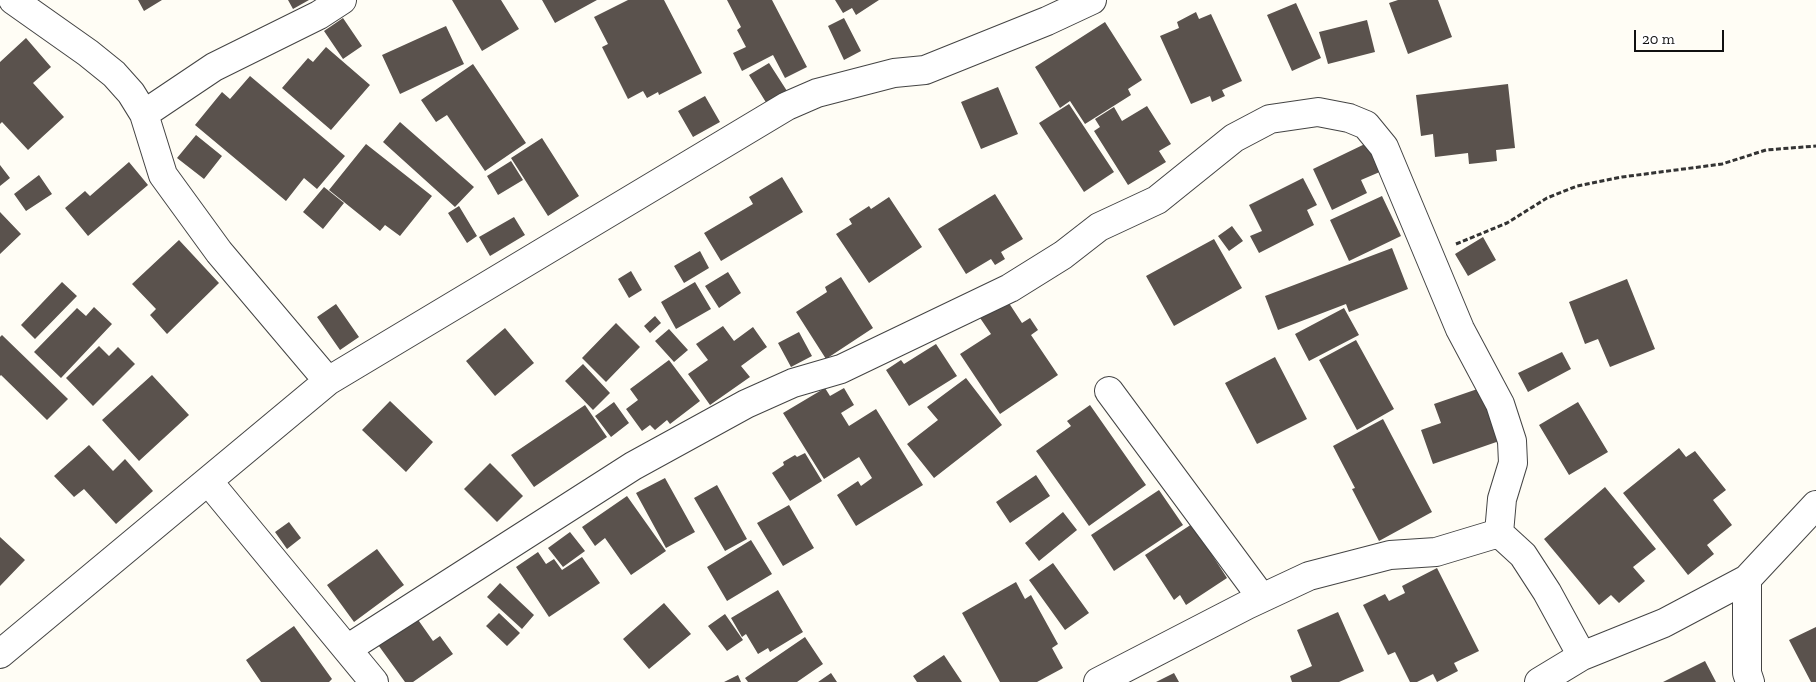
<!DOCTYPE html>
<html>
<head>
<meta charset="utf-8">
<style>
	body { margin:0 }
	#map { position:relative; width:1816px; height:682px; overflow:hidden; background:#fffdf5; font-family:"Zilla Slab",serif }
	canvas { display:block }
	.scale { position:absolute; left:1634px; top:30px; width:90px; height:22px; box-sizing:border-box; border:2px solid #111; border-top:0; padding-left:6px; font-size:15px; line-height:18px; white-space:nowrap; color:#111; -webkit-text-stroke:4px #fff; paint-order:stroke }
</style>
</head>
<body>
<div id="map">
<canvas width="1816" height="682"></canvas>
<div class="scale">20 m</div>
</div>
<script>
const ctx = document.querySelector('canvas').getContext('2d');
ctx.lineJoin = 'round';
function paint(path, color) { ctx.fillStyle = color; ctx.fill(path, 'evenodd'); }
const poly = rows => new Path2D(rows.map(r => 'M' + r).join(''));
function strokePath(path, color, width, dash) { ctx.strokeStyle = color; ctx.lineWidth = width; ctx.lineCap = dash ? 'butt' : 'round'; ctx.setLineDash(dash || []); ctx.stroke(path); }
paint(poly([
	[138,0,162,0,144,11],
	[288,0,309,0,293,9],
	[452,0,501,0,519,29,482,51],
	[542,0,597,0,555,23],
	[628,0,664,0,702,73,659,95,658,92,647,98,643,91,628,99,602,47,608,44,594,17],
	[727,0,772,0,807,67,785,78,773,55,742,71,733,53,746,47,737,30,741,27],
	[835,0,879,0,856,15,852,8,843,13],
	[1398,0,1438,0,1452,37,1408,54,1389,3],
	[1296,3,1321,58,1292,71,1267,15],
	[1196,12,1199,19,1211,14,1242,81,1222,90,1225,96,1212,102,1210,96,1191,104,1160,36,1179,28,1177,22],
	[343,18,362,46,343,59,324,31],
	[844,18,861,51,844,60,828,26],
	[1367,20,1375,52,1328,64,1319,32],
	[1105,22,1142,80,1128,89,1131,95,1085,124,1070,101,1060,108,1035,67],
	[446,26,464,64,400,94,382,55],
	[26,38,51,67,33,83,64,117,28,150,2,122,0,124,0,62],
	[326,47,370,85,331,130,282,88,308,58,313,62],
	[769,63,787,91,767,104,749,75],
	[473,64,526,143,485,171,447,115,436,122,421,100],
	[250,76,345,156,317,189,304,178,286,201,195,125,222,92,230,99],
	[1508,84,1515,148,1496,150,1497,161,1469,164,1468,153,1435,157,1433,134,1421,136,1416,95],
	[998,87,1018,134,981,149,961,102],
	[705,96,720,122,693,137,678,111],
	[1069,104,1114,172,1084,192,1039,123],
	[1147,106,1171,144,1159,151,1166,162,1128,185,1094,131,1100,127,1095,119,1114,107,1122,121],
	[400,122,474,187,455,207,383,142],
	[196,135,222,156,204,179,177,158],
	[542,138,579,196,548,216,511,158],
	[1369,142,1382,171,1361,180,1367,193,1332,210,1313,169],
	[366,144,432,196,400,236,385,225,380,231,329,190],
	[511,161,523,180,498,195,487,176],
	[129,162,148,185,88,236,65,208,85,191,90,196],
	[0,165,10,178,0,186],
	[39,175,52,194,26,211,14,194],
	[782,177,803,212,721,261,704,233,753,204,749,197],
	[1303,178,1317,205,1307,210,1314,225,1259,253,1250,236,1262,231,1249,205],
	[324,187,344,203,323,229,303,212],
	[995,194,1023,239,1001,252,1005,259,995,265,991,259,966,274,938,229],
	[1382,196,1401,236,1349,261,1330,220],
	[889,197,922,247,869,283,836,234,852,224,849,219,869,206,871,209],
	[459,206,477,236,467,243,448,213],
	[0,212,21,234,0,254],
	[514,217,525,235,490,256,479,237],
	[1232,226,1243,241,1229,251,1218,236],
	[1483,237,1496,260,1468,276,1455,254],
	[1214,239,1242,288,1174,326,1146,276],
	[179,240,219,283,167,334,150,315,156,309,132,284],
	[1392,248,1408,289,1349,312,1346,304,1278,330,1265,296],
	[700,251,709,268,684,283,674,266],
	[631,271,642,290,629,298,618,279],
	[728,272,741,293,719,308,705,286],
	[841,277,873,328,826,359,796,312,827,292,825,287],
	[1627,279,1655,349,1610,367,1598,339,1585,344,1569,302],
	[62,282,77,296,35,339,21,325],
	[695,282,711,309,676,329,661,302],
	[1005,297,1022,323,1030,318,1038,330,1031,335,1058,375,1000,414,960,354,991,334,978,315],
	[336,304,359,337,340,350,317,317],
	[94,307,112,324,61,378,34,352,77,308,86,316],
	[1344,308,1359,335,1309,361,1295,334],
	[655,316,661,323,650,333,644,326],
	[616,323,640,347,606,382,582,358],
	[723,326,734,341,753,327,767,347,741,366,750,377,710,405,688,374,708,360,696,344],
	[505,328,534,363,495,396,466,361],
	[669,329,688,350,674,362,655,341],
	[799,332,812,356,791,367,778,343],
	[2,335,68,399,47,420,1,375,0,376,0,337],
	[1356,340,1394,409,1357,430,1319,360],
	[936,344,957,376,909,406,886,370,901,360,904,364],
	[99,346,109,356,118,347,135,364,93,406,66,378],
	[1562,352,1571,369,1528,392,1518,373],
	[1275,357,1307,419,1257,444,1225,383],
	[669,360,700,401,670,424,667,420,655,430,650,425,642,431,626,409,638,400,630,389],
	[583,364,610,393,593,410,565,381],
	[152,375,189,415,139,461,102,420],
	[966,378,1002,425,934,478,907,444,938,420,927,407],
	[1489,385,1508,438,1433,464,1421,430,1441,423,1434,404],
	[825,388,830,396,844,388,854,405,841,413,849,426,876,409,923,485,856,526,837,495,858,481,861,486,872,478,859,457,824,479,783,413],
	[390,401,433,442,406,472,362,430],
	[614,402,629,423,611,437,595,416],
	[1578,402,1608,452,1569,475,1539,425],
	[585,405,607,437,534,487,511,455],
	[1090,405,1146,485,1089,526,1036,451,1071,426,1067,421],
	[1383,419,1432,512,1379,541,1352,489,1355,488,1333,446],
	[89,445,113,471,125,459,153,491,116,524,84,489,74,497,54,476],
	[1679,448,1686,457,1695,451,1726,490,1713,500,1732,525,1707,545,1714,554,1688,575,1623,493],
	[805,453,822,481,790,501,772,473,784,465,783,462,795,455,797,457],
	[490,463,523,496,497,522,464,489],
	[1036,475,1050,496,1010,523,996,502],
	[665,478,695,532,666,548,636,493],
	[717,485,747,539,725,551,694,498],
	[1605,487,1656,549,1633,567,1645,581,1619,603,1611,595,1599,605,1544,539],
	[1159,490,1183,525,1114,571,1091,535],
	[627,496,666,551,631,575,605,538,595,546,582,527],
	[789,505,814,548,783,566,757,523],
	[1063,512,1077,530,1039,561,1025,543],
	[289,522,301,538,287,549,275,532],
	[1192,524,1227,578,1186,605,1180,595,1174,600,1145,555],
	[570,532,585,551,563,567,548,548],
	[0,537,25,560,0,586],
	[751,540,772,574,727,601,707,567],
	[377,549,404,585,354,622,327,585],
	[538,552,546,564,554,559,562,570,582,557,600,583,549,617,516,567],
	[1053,563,1089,613,1065,630,1029,580],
	[1437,568,1479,651,1454,663,1458,671,1437,682,1433,674,1417,682,1410,682,1395,652,1388,655,1363,605,1385,594,1389,601,1405,593,1402,586],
	[1016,582,1025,599,1031,595,1058,644,1052,648,1063,668,1037,682,1000,682,962,613],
	[500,583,534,615,522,629,487,597],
	[778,590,803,632,770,652,768,648,758,654,746,634,742,637,731,618],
	[664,603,691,634,649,669,623,639],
	[1338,612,1364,671,1339,682,1292,682,1290,676,1312,666,1297,630],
	[499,613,520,633,507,646,486,626],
	[414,614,433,641,440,636,453,654,413,682,405,682,376,642],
	[725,614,743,640,727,651,708,626],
	[294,626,332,679,329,682,261,682,246,660],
	[1816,627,1816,682,1811,682,1789,640],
	[805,637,823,664,797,682,748,682,745,678],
	[944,655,962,682,917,682,913,676],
	[1705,661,1716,682,1663,682],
	[831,673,837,682,818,682],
	[1174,673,1179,682,1156,682],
	[738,675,741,682,724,682]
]), '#5a524d');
const street = poly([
	[13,0,88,53,114,74,131,93,144,114,163,175,219,252,328,381],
	[144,114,214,67,319,15,342,0],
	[1109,391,1262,598],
	[208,481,374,682],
	[1747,579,1747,673,1750,682],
	[347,649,633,466,746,404,793,383,841,369,1010,288,1063,255,1099,227,1157,200,1234,138,1270,119,1318,112,1349,118,1366,125,1384,147,1460,329,1500,404,1512,441,1513,463,1502,499,1499,533],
	[0,654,328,381,787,106,817,93,894,73,925,70,1047,21,1092,0],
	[1098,682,1247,605,1309,576,1390,555,1436,552,1499,533,1523,555,1547,592,1582,656],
	[1539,682,1582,656,1664,623,1747,579,1816,505]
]);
strokePath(street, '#444', 30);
strokePath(poly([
	[1456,244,1507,223,1547,198,1577,186,1622,177,1722,164,1766,150,1816,146]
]), '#333', 3, [5, 2.5]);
strokePath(street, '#fff', 28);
</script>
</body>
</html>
